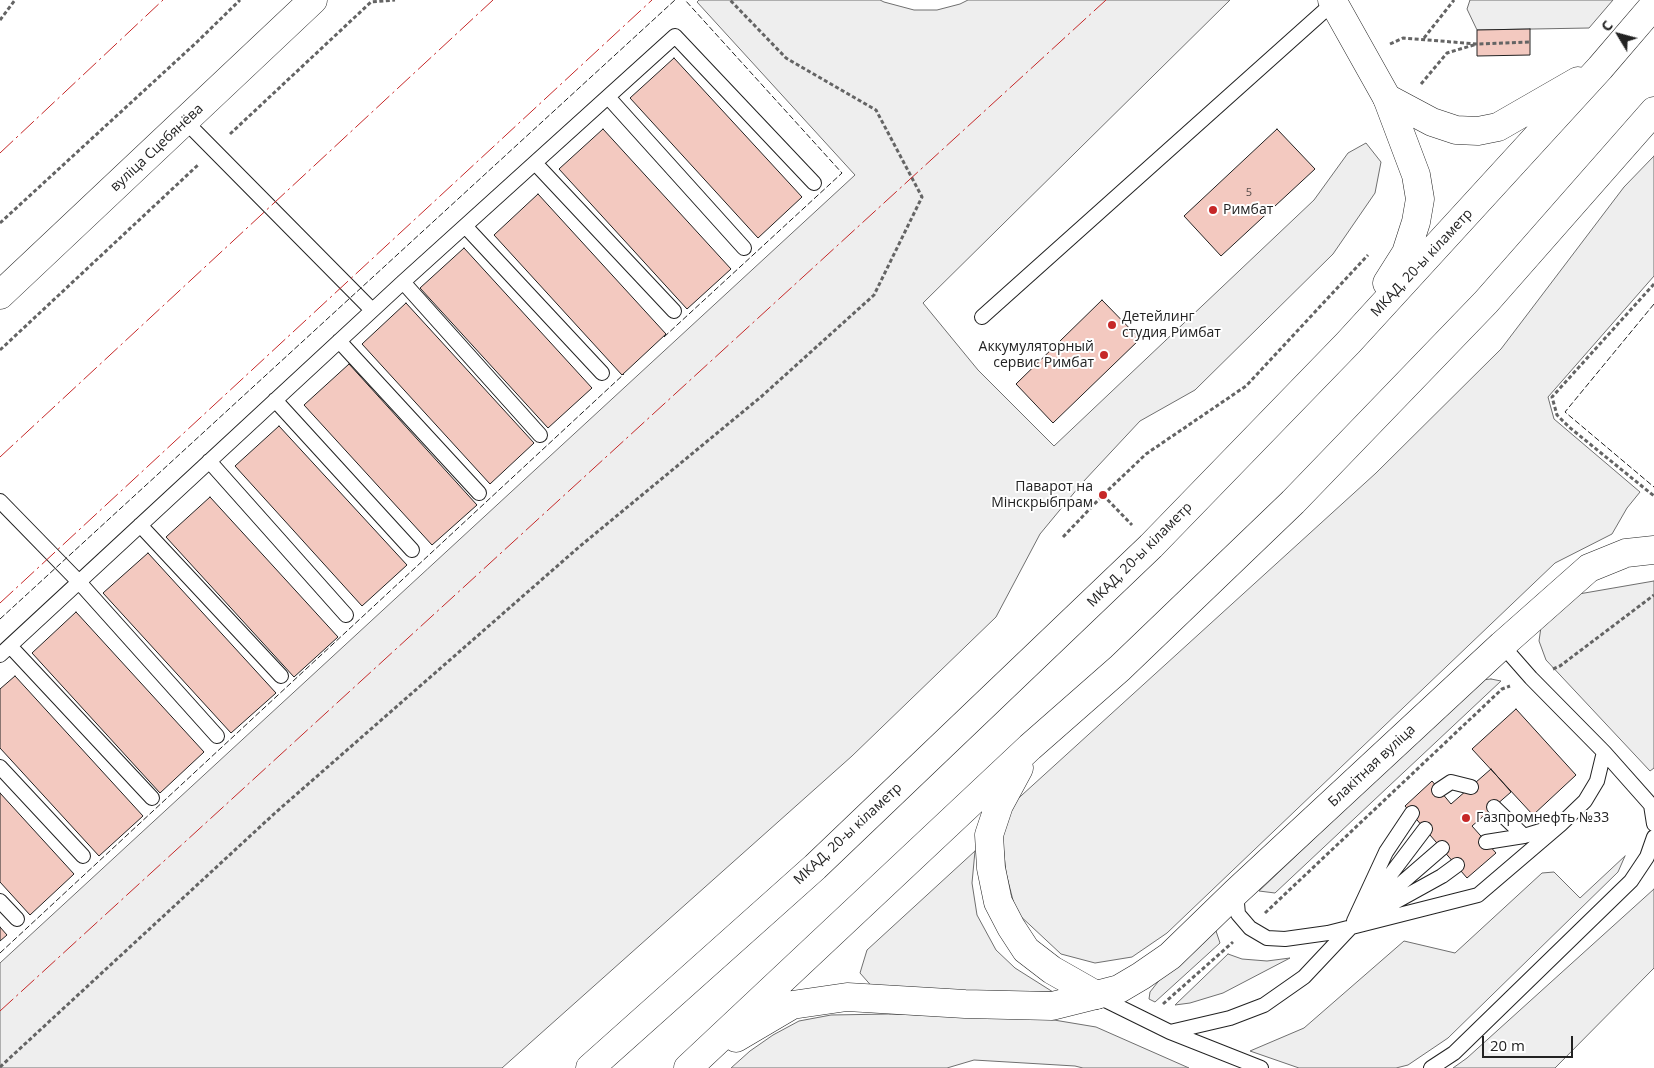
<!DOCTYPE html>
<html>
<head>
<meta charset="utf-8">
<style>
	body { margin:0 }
	#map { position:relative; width:1654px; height:1068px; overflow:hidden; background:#fff; font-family:"Open Sans",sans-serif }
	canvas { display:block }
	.north { position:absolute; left:1594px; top:10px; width:50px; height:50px; -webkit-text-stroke:4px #fff; paint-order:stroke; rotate:307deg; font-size:14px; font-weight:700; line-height:20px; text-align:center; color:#222 }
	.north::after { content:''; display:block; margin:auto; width:18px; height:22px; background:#222; clip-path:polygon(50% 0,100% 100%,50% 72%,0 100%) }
	.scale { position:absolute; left:1482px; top:1036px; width:91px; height:22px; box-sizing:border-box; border:2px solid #222; border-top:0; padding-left:6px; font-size:15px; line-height:18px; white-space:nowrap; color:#222; -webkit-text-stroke:4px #fff; paint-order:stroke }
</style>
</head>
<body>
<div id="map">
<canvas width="1654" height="1068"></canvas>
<div class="north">С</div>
<div class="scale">20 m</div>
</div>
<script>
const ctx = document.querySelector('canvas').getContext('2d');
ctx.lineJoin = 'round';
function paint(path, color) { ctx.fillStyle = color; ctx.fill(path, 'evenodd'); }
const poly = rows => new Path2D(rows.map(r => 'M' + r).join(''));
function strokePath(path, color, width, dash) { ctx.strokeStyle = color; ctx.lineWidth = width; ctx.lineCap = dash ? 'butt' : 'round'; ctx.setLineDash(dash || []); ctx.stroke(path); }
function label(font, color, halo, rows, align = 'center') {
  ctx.font = font + ' "Open Sans",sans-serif'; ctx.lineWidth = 4; ctx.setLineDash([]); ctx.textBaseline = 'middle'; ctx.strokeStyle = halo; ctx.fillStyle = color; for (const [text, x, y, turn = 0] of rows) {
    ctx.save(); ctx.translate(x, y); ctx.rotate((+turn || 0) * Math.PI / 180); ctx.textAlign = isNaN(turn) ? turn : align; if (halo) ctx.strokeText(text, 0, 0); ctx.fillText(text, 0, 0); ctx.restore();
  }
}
const green = poly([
	[699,0,880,0,884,2,914,10,937,10,960,4,968,0,1230,0,923,303,978,370,1054,446,1314,200,1348,153,1366,143,1381,162,1375,193,1333,254,1195,390,1140,421,1083,482,1040,534,996,617,852,756,502,1068,0,1068,0,963,855,175,697,2,699,0],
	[1470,0,1613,0,1589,28,1477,30,1467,9,1470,0],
	[1654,156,1654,276,1548,397,1554,419,1640,492,1627,508,1612,534,1555,563,1167,933,1132,957,1095,963,1061,954,1016,912,1006,873,1002,836,1011,805,1376,473,1501,349,1624,187,1654,156],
	[1654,581,1654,768,1650,771,1546,660,1539,641,1541,627,1573,595,1654,581],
	[1491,679,1501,681,1275,893,1259,891,1481,680,1491,679],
	[975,851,972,883,977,915,996,950,1015,968,1053,992,875,990,860,973,867,950,975,851],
	[1625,856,1618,872,1448,1038,1408,1065,1396,1068,1299,1068,1250,1051,1304,1028,1404,941,1455,953,1542,873,1554,872,1580,898,1625,856],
	[1654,889,1654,968,1555,1068,1453,1068,1467,1058,1654,889],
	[1216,931,1220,943,1155,1002,1149,999,1150,992,1161,978,1216,931],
	[1228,954,1242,959,1267,961,1290,958,1223,993,1190,1003,1175,1005,1228,954],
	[890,1014,1042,1018,1096,1027,1189,1068,1083,1068,1075,1066,974,1060,947,1068,731,1068,750,1051,773,1035,799,1021,831,1015,890,1014]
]);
paint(green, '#eee');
strokePath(green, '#6f6f6f', 1);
const building = poly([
	[1530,29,1530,55,1477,56,1477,30,1530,29],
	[674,58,802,197,758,238,630,98,674,58],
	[603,129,731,269,687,309,559,169,603,129],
	[1277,129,1315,169,1221,256,1184,216,1277,129],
	[538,194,666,334,622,375,494,235,538,194],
	[464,248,592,388,548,428,420,288,464,248],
	[1102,300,1140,339,1053,423,1016,384,1102,300],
	[406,303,534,443,490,484,362,344,406,303],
	[349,364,477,505,432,545,304,405,349,364],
	[279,426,407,565,362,606,235,466,279,426],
	[210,497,338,637,294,677,166,537,210,497],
	[148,553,276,693,231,733,103,593,148,553],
	[76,612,204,752,160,793,32,653,76,612],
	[15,676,143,816,99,856,0,748,0,689,15,676],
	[1516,709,1576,775,1533,815,1472,749,1516,709],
	[1491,769,1511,792,1472,826,1496,853,1467,878,1405,806,1432,781,1451,804,1491,769],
	[0,793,74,874,30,915,0,882,0,793],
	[0,927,7,935,0,941,0,927]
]);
paint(building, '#f3c9c0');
strokePath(building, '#222', 1);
const service = poly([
	[608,97,744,248],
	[185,121,372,310],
	[535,163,674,311],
	[465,226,602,373],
	[403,282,540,435],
	[982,317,1333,3],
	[339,341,479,493],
	[275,400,412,550],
	[209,461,346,615],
	[0,501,79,582,217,736],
	[140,525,281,676],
	[1502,645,1531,678,1604,752,1651,805,1654,824],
	[10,646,152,798],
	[0,655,403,282,675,36,814,183],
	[0,767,83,856],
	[1439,790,1451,782,1471,787],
	[1494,807,1524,836],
	[1486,842,1524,836,1560,825,1585,801,1597,781,1604,752],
	[1236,893,1238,914,1250,928,1267,938,1285,939,1328,933,1478,895,1560,825],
	[0,901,17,919],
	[1369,903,1425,829],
	[1377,912,1442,876,1457,865],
	[1354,921,1386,852,1412,813],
	[1099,997,1170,1032,1230,1018,1264,1005,1304,977,1352,926,1442,848],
	[1170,1032,1261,1068],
	[1431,1068,1454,1053,1631,881,1647,857,1654,837]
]);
const minor = poly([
	[1096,995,1119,989,1141,976,1170,956,1236,892,1502,645,1589,568,1626,553,1654,550]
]);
const tertiary = poly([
	[1332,0,1387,98],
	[0,295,313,0]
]);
const trunk = poly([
	[1387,98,1432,122,1456,130,1478,131,1498,127,1578,81],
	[1387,283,1406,253,1416,222,1420,199,1416,175,1387,98],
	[1019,768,999,805,989,835,991,868,998,902,1011,927,1026,950,1052,970,1096,995],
	[736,1038,792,1005,847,997,965,1004,1052,1006,1096,995],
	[590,1068,815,867,1151,546,1348,343,1600,68,1654,5],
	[688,1068,1030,747,1120,668,1293,502,1486,302,1654,111]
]);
strokePath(service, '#222', 16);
strokePath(minor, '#222', 29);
strokePath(tertiary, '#222', 29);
strokePath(trunk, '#222', 29);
strokePath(poly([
	[0,20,15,0],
	[1424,38,1454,0],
	[1390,44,1403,38,1477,44,1530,42],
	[1421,84,1447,53,1477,44],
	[230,134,371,2,395,0],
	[0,223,198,41,240,0],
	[1654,284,1552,397,1557,415,1569,427,1654,496],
	[0,350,199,164],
	[1103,495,1132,525],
	[1063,537,1103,495,1146,454,1246,386,1368,255],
	[1553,669,1560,666,1654,595],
	[1265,913,1502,689,1510,686],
	[1163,1004,1233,942],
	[0,1067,275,813,579,547,762,396,874,295,922,197,876,110,786,58,730,0]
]), '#646464', 3, [4, 2.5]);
strokePath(service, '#fff', 14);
strokePath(minor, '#fff', 28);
strokePath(tertiary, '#fff', 28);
strokePath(trunk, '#fff', 28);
strokePath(poly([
	[1654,304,1565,412,1654,487],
	[664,337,842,173,685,0],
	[0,619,675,0],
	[0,953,624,374]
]), '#222', 1, [6, 2.5]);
strokePath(poly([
	[0,153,163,0],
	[0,457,493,0],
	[0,603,652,0],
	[0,1011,1106,0]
]), '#c62828', 1, [18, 4, 2.5, 4]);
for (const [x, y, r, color] of [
	[1213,210,5,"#c62828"],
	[1112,325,5,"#c62828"],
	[1104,355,5,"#c62828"],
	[1103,495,5,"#c62828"],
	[1466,818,5,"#c62828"]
]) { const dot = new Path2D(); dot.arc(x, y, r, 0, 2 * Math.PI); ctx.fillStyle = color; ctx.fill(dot); strokePath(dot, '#fff', 2); }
label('11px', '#564c4a', null, [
	["5",1249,193]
]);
label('14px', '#222', '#fff', [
	["вуліца Сцебянёва",157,148,-43],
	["МКАД, 20-ы кіламетр",1422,263,-47],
	["МКАД, 20-ы кіламетр",1140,555,-45],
	["Блакітная вуліца",1372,766,-43],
	["МКАД, 20-ы кіламетр",848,834,-43]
]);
label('14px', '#222', '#fff', [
	["Римбат",1223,210],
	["Детейлинг",1122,317],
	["студия Римбат",1122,333],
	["Аккумуляторный",1094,347,"right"],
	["сервис Римбат",1094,363,"right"],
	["Паварот на",1093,487,"right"],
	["Мінскрыбпрам",1093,503,"right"],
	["Газпромнефть №33",1476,818]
], 'left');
</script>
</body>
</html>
